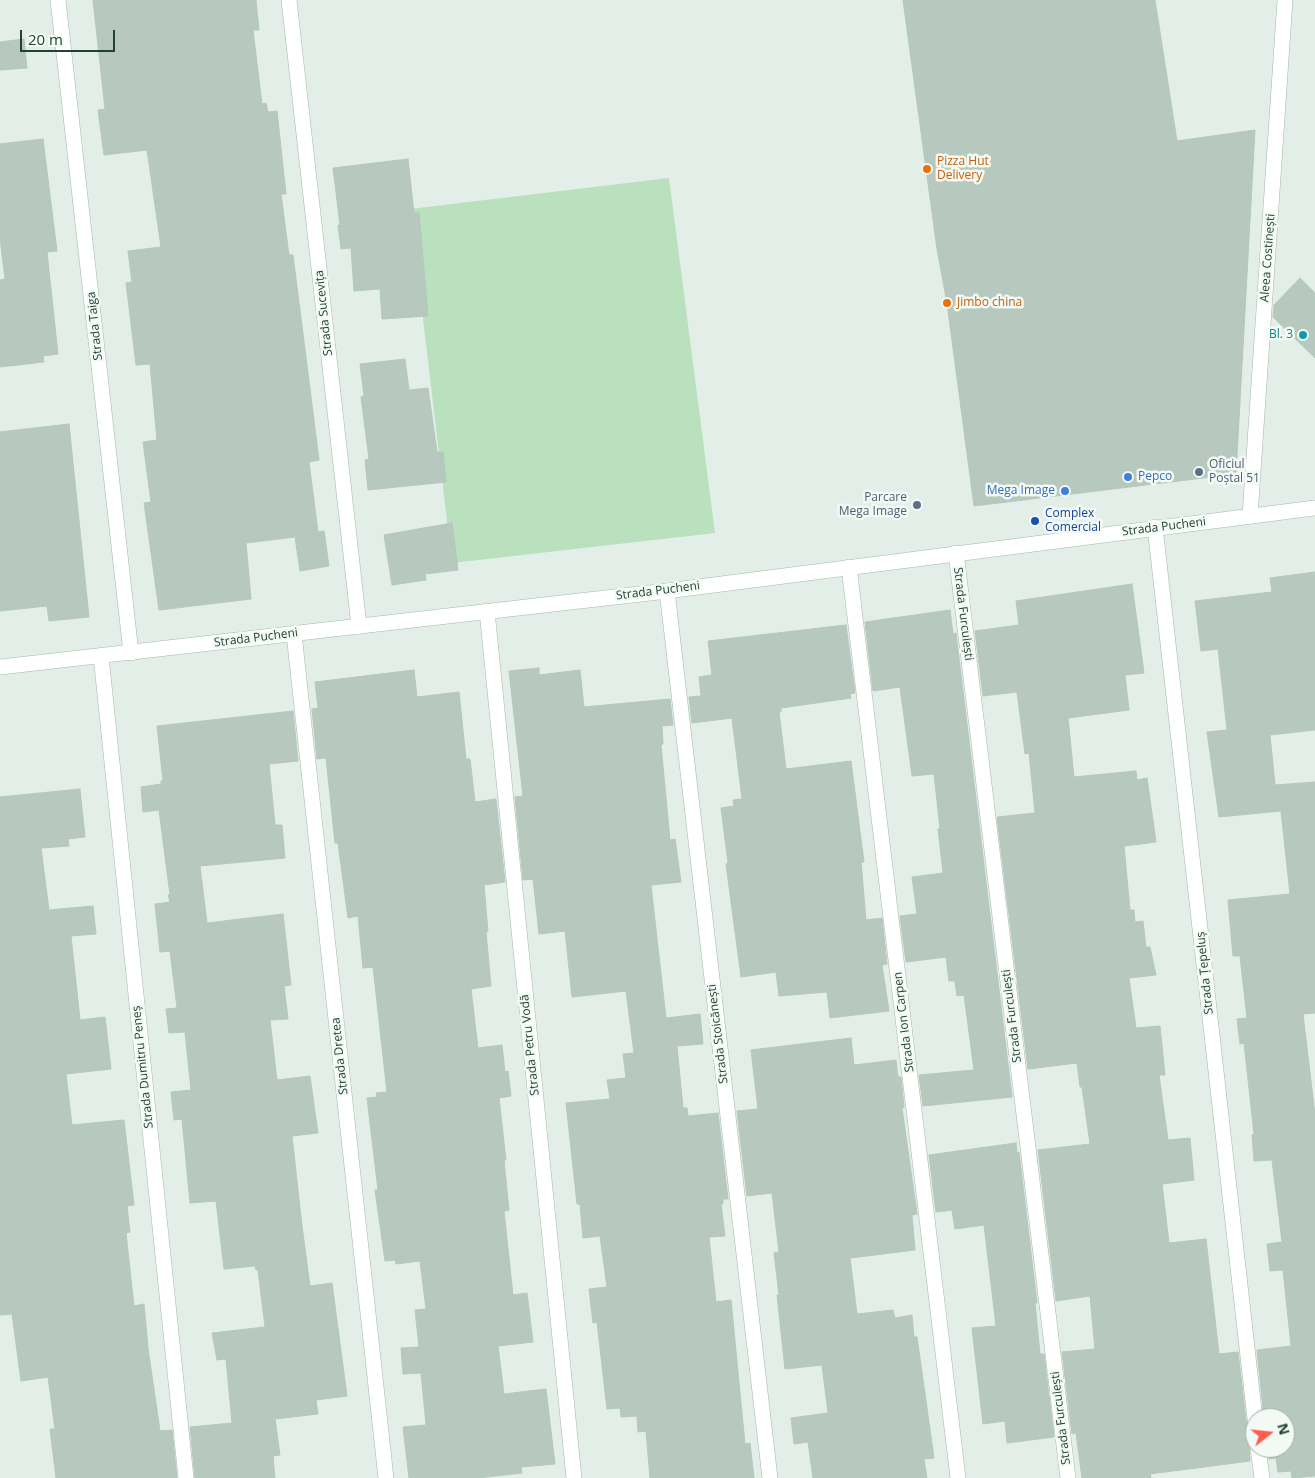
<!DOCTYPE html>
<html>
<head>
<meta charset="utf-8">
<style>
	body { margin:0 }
	#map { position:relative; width:1315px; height:1478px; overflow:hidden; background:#e2eee7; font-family:"Open Sans",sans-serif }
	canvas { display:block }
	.north { position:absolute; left:1245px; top:1408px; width:50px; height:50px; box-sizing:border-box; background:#f3faf5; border:1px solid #9fb0a7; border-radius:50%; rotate:74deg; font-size:14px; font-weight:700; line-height:20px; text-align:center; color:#204133 }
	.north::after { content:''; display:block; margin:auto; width:18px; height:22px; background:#ff5e4f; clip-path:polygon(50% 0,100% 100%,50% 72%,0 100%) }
	.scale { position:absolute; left:20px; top:30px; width:95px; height:22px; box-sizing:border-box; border:2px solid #204133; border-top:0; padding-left:6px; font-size:15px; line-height:18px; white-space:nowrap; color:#204133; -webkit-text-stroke:4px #f3faf5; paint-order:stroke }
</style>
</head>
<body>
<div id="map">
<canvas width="1315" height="1478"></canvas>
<div class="north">N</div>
<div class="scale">20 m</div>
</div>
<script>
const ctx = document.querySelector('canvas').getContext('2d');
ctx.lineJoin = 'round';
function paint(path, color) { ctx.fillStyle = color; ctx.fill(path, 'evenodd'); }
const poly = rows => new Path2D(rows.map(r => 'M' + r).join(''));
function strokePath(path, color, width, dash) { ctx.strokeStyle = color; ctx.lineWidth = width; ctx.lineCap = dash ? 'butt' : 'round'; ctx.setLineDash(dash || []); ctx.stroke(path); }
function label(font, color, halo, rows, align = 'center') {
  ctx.font = font + ' "Open Sans",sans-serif'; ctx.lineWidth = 5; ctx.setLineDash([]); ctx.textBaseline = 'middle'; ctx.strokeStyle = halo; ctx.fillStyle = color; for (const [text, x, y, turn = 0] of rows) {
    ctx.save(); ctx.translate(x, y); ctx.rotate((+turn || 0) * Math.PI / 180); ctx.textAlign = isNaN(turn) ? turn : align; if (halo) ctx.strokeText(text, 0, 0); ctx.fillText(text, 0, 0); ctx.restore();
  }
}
paint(poly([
	[669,178,715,533,452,563,410,209]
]), '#b9e1bd');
const building = poly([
	[93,0,256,0,259,30,253,30,262,104,266,103,268,112,277,111,286,194,281,194,289,255,293,255,319,460,309,462,318,532,324,531,329,566,300,571,295,537,246,543,251,599,159,610,144,503,151,502,143,442,157,440,150,364,136,365,126,283,132,282,128,251,161,247,147,150,104,155,98,110,105,109,93,0],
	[903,0,1155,0,1177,141,1255,130,1236,474,974,506,947,303,937,249,903,0],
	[24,39,27,68,0,70,0,42,24,39],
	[43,139,57,251,47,252,58,354,43,356,44,362,0,367,0,280,5,279,0,238,0,144,43,139],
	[408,159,414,213,419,213,428,316,382,319,380,289,354,291,351,248,341,249,338,225,340,225,333,168,408,159],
	[1300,278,1315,293,1315,358,1273,317,1274,305,1300,278],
	[405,359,409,390,428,388,437,452,443,452,446,482,368,490,365,460,369,459,361,397,364,396,360,364,405,359],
	[69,424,89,617,49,621,47,606,0,611,0,432,69,424],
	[452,523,458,570,425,574,426,580,392,585,384,535,452,523],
	[1315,572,1315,730,1270,735,1275,785,1315,782,1315,1013,1303,1014,1315,1115,1315,1476,1292,1478,1291,1471,1278,1472,1276,1458,1269,1459,1267,1448,1285,1448,1285,1418,1264,1418,1257,1350,1291,1346,1283,1270,1270,1271,1267,1244,1282,1242,1272,1160,1254,1161,1252,1135,1254,1134,1244,1043,1240,1044,1237,1019,1247,1018,1240,956,1233,956,1228,900,1290,894,1281,811,1219,817,1207,732,1227,730,1218,649,1201,651,1195,601,1272,592,1270,578,1315,572],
	[1132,584,1144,673,1125,675,1129,710,1068,718,1074,777,1136,771,1137,780,1147,778,1156,842,1124,846,1130,910,1134,910,1135,922,1143,921,1146,947,1150,947,1156,975,1129,978,1136,1028,1160,1026,1165,1075,1159,1075,1168,1140,1190,1138,1194,1180,1162,1184,1169,1243,1206,1239,1219,1354,1238,1352,1246,1420,1248,1425,1255,1428,1255,1439,1249,1445,1250,1461,1150,1474,1151,1478,1082,1478,1076,1433,1072,1434,1062,1352,1095,1349,1090,1296,1056,1301,1038,1150,1090,1144,1082,1087,1080,1087,1077,1063,1028,1069,997,817,1035,813,1029,753,1025,754,1017,692,983,696,975,631,1019,625,1016,601,1132,584],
	[950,610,953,634,956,633,1012,1097,923,1106,919,1075,974,1070,964,995,957,996,955,981,949,981,946,957,906,962,900,916,917,914,912,877,943,873,938,829,940,829,934,774,912,776,900,687,873,691,865,622,950,610],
	[846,625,855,693,850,694,851,698,781,708,781,712,779,712,786,769,851,761,864,862,861,862,866,920,882,918,887,964,882,965,889,1011,830,1018,827,992,779,996,776,972,741,977,726,864,728,863,721,808,734,806,733,800,742,799,732,718,692,723,689,697,701,696,699,677,712,675,708,641,846,625],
	[539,668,539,675,580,670,584,707,670,699,673,725,662,726,663,744,661,745,670,840,675,839,681,882,651,885,666,1018,700,1014,703,1044,677,1046,683,1108,687,1108,688,1116,718,1113,728,1199,723,1199,723,1204,721,1204,725,1236,709,1237,716,1302,731,1300,745,1444,750,1443,754,1478,650,1478,646,1431,638,1432,637,1416,621,1417,620,1408,607,1409,597,1322,593,1323,589,1289,607,1287,600,1236,583,1238,580,1204,577,1204,566,1103,610,1099,607,1080,626,1078,623,1054,634,1053,626,991,572,997,565,931,539,934,533,879,523,880,515,797,523,796,509,671,539,668],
	[414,670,417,697,459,692,466,759,470,759,475,802,496,799,505,882,484,885,488,932,486,932,491,986,471,989,478,1048,502,1045,505,1072,508,1071,511,1096,499,1098,506,1160,504,1160,509,1210,504,1211,513,1295,527,1293,533,1342,498,1346,504,1394,546,1389,555,1464,521,1467,522,1473,478,1478,409,1478,403,1427,426,1425,421,1373,403,1374,401,1348,419,1347,415,1310,426,1309,420,1261,396,1264,395,1260,385,1261,375,1190,378,1190,367,1098,377,1097,376,1093,387,1092,373,967,363,968,358,916,348,918,338,843,335,843,326,758,317,759,312,709,318,708,315,682,414,670],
	[293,711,298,761,269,764,275,825,282,825,285,858,200,866,207,923,283,914,291,985,284,986,288,1019,270,1020,277,1080,310,1076,318,1133,292,1136,302,1226,310,1286,332,1283,347,1396,316,1400,318,1414,275,1419,280,1455,273,1456,275,1478,195,1478,190,1427,232,1423,226,1359,217,1360,212,1333,265,1327,258,1270,256,1270,255,1266,224,1269,216,1201,190,1203,182,1119,174,1120,171,1092,191,1090,185,1032,169,1033,166,1009,177,1008,170,951,160,952,155,904,170,902,168,895,170,895,159,810,143,812,141,787,161,784,161,781,163,781,157,726,293,711],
	[80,789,85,837,68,839,69,846,41,848,49,910,93,906,96,934,71,936,80,1020,105,1017,111,1069,66,1074,72,1125,124,1120,134,1205,127,1206,130,1232,126,1233,134,1306,144,1304,148,1348,160,1431,172,1430,177,1478,56,1478,50,1429,55,1429,48,1377,21,1381,12,1314,0,1315,0,797,80,789],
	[851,1038,854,1065,896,1060,898,1077,901,1077,904,1107,902,1108,917,1214,912,1215,915,1250,850,1258,857,1314,893,1310,895,1318,912,1315,914,1337,917,1337,934,1458,924,1459,927,1478,813,1478,808,1442,794,1444,791,1418,828,1413,822,1365,785,1369,777,1295,779,1295,774,1253,779,1252,772,1193,747,1196,737,1111,758,1109,751,1050,851,1038],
	[1016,1143,1017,1153,1019,1152,1037,1303,1035,1303,1040,1354,1044,1354,1054,1437,1007,1443,1005,1421,983,1424,972,1328,996,1326,984,1225,955,1229,952,1210,936,1212,929,1155,1016,1143]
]);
paint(building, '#b7c9bf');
strokePath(building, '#b4c8bc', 1);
const street = poly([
	[58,0,131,653],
	[289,0,359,626],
	[1250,516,1285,0],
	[1155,527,1255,1419],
	[956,553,1068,1478],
	[849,567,958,1478],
	[667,591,770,1478],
	[487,611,574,1478],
	[294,634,386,1478],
	[101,656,186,1478],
	[1258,1448,1262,1478]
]);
const secondary = poly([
	[0,667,667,591,1315,508]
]);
strokePath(street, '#a4b7ad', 16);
strokePath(secondary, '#9fbbad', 16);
strokePath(street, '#fff', 15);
strokePath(secondary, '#fff', 15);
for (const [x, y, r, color] of [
	[927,169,5,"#e8710a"],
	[947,303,5,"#e8710a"],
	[1303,335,5,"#0f9aa8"],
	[1199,472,5,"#5c6f8a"],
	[1128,477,5,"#3f7fe0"],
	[1065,491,5,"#3f7fe0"],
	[917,505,5,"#5c6f8a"],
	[1035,521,5,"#1a4fb4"]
]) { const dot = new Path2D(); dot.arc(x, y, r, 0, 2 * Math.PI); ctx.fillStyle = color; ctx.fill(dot); strokePath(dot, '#f3faf5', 2); }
label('12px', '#c56008', '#f3faf5', [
	["Pizza Hut",937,162],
	["Delivery",937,176],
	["Jimbo china",957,303]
], 'left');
label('12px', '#204133', '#f3faf5', [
	["Aleea Costinești",1268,258,-86],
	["Strada Sucevița",324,313,-96],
	["Strada Taiga",95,326,-96],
	["Strada Pucheni",1164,527,-7],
	["Strada Pucheni",658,591,-7],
	["Strada Furculești",963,614,83],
	["Strada Pucheni",256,638,-7],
	["Strada Țepeluș",1205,973,-96],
	["Strada Furculești",1012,1016,-97],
	["Strada Ion Carpen",904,1022,-97],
	["Strada Stoicănești",718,1034,-97],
	["Strada Petru Vodă",530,1045,-96],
	["Strada Dretea",340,1056,-96],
	["Strada Dumitru Peneș",143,1067,-96],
	["Strada Furculești",1061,1418,-97]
]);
label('12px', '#0d838f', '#f3faf5', [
	["Bl. 3",1293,335]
], 'right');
label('12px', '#4e5e75', '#f3faf5', [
	["Oficiul",1209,465],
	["Poștal 51",1209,479],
	["Parcare",907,498,"right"],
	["Mega Image",907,512,"right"]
], 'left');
label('12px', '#366cbe', '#f3faf5', [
	["Pepco",1138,477],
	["Mega Image",1055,491,"right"]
], 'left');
label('12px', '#164399', '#f3faf5', [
	["Complex",1045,514],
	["Comercial",1045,528]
], 'left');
</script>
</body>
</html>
